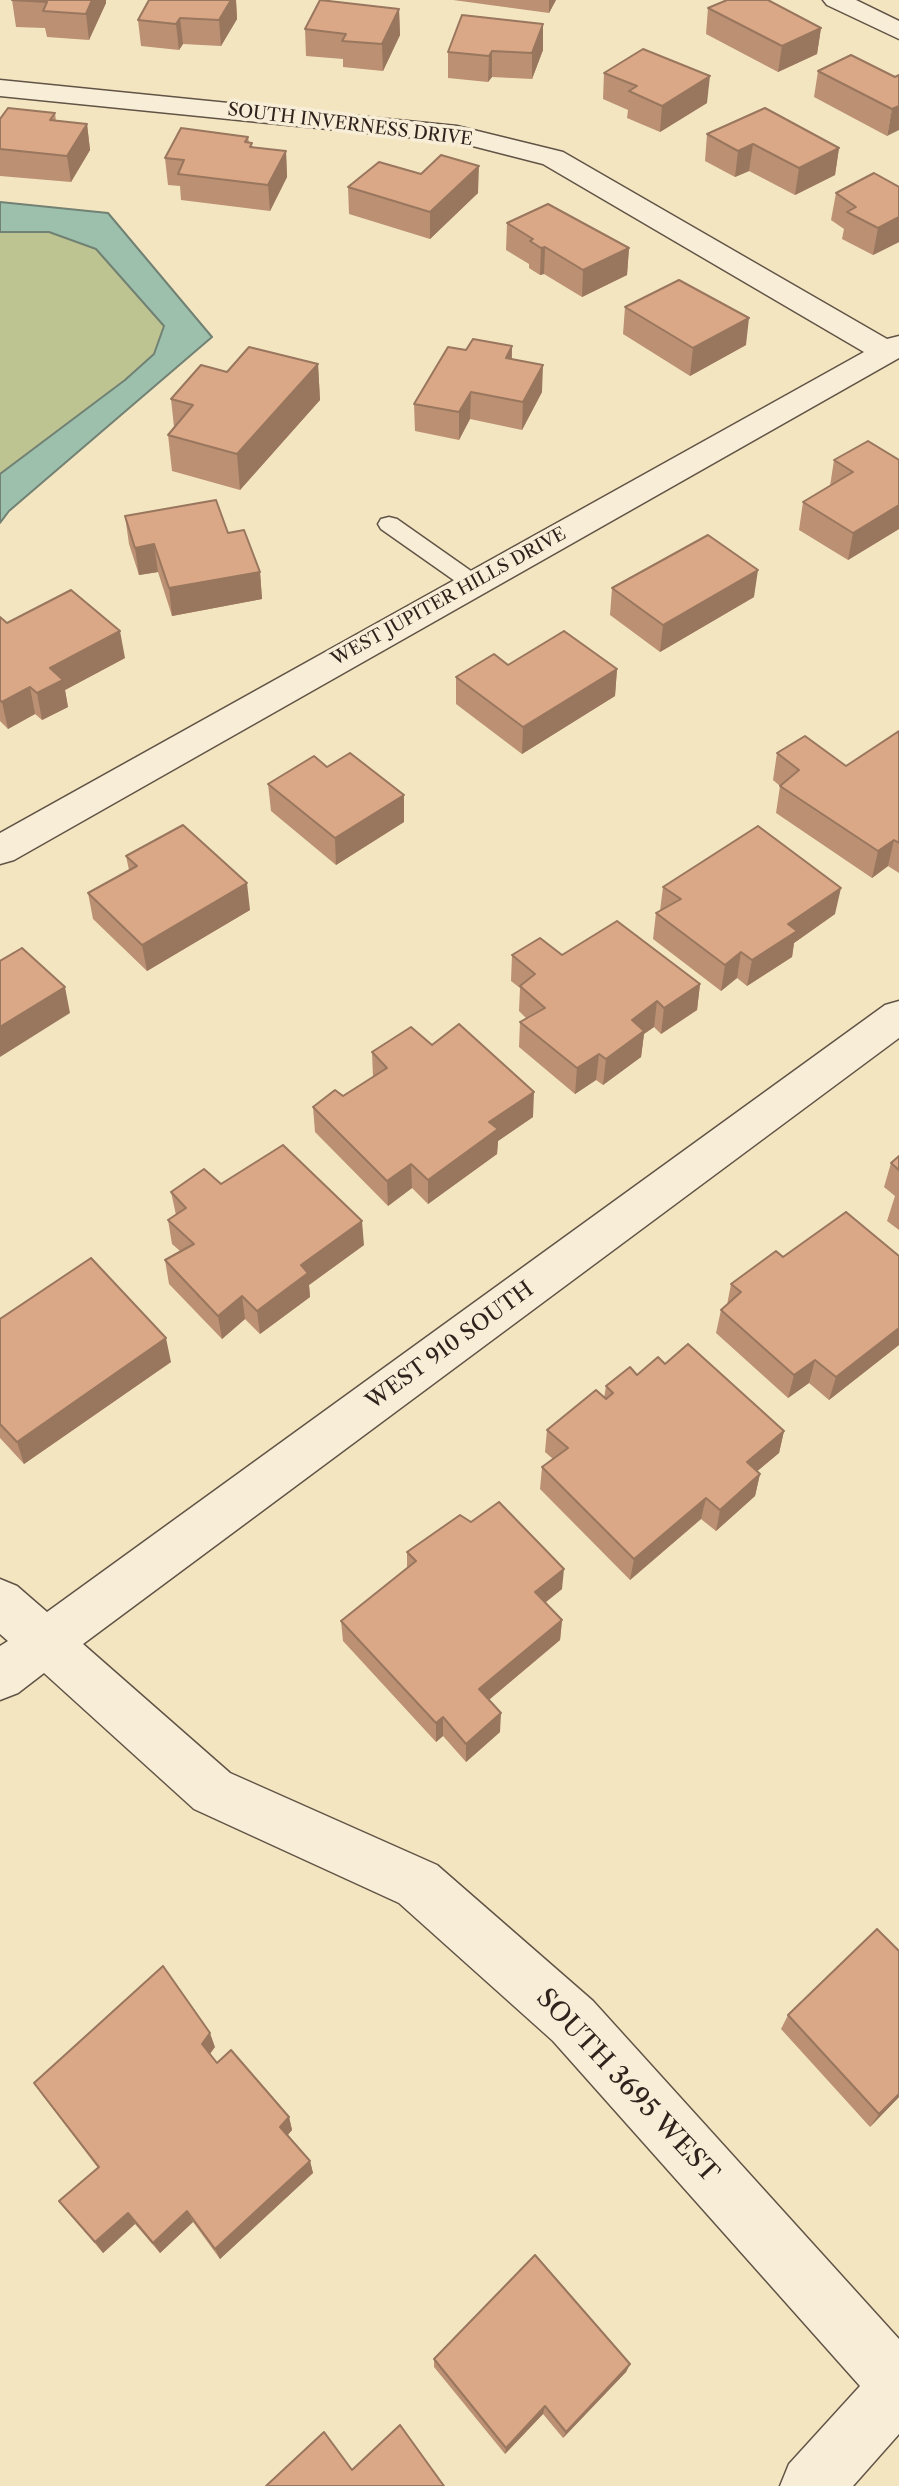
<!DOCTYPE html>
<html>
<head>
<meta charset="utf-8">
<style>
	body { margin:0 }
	canvas { display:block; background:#f4e5c1 }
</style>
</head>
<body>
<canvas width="899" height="2486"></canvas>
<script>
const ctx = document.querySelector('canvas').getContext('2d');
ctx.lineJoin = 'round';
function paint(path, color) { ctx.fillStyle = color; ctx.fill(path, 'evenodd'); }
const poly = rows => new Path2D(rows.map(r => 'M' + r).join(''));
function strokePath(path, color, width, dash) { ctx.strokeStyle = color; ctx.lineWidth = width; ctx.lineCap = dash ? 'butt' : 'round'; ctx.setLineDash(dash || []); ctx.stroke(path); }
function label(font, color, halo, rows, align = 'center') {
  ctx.font = font + ' "Libre Caslon Text",serif'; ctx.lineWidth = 7; ctx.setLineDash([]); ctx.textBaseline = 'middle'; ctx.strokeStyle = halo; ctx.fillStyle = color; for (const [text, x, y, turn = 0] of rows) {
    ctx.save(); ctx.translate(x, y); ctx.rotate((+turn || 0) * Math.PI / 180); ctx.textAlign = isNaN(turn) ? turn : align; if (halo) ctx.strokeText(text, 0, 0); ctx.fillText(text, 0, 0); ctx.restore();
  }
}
paint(poly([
	[0,202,108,213,212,337,9,511,0,523]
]), '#bec491');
const water = poly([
	[0,202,108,213,212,337,9,511,0,523,0,474,125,380,154,354,164,326,96,249,49,232,0,232,0,202]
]);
paint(water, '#9dc0ad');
strokePath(water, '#718173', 2);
const service = poly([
	[389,517,397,519,481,578,485,583,481,588,465,588,381,529,378,524,381,519,389,517]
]);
const minor = poly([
	[823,0,856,0,899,21,899,39,827,5,823,0],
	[0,80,457,126,563,152,887,339,899,336,899,358,14,860,0,864,0,833,864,352,543,164,457,142,0,96,0,80],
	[899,1001,899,1038,83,1644,230,1773,437,1865,593,2001,899,2339,899,2434,853,2486,780,2486,789,2464,860,2386,553,2041,399,1903,194,1809,44,1673,18,1693,0,1700,0,1646,8,1641,0,1634,0,1579,17,1586,47,1612,885,1005,899,1001]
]);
strokePath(service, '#615446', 3);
strokePath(minor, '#615446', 3);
paint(service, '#f8eed7');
paint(minor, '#f8eed7');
paint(poly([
	[12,0,106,3,89,40,47,37,45,28,16,27],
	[149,0,236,0,237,19,221,46,183,44,179,50,141,46,138,20],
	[453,0,556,0,549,13],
	[708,8,821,28,817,54,778,72,706,34],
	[399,9,400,35,383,71,343,67,343,59,306,56,305,29],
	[543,24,543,50,532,79,492,77,488,82,448,78,448,52],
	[818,71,895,77,899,75,887,136,814,97],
	[604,73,707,103,660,132,627,118,628,110,603,99],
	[55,113,56,121,87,124,90,150,71,182,0,176,0,119],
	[707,134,839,148,835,175,795,195,749,171,735,177,705,161],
	[248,137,249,142,253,147,286,151,287,177,270,211,181,200,180,186,168,185,165,158],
	[421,174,478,193,430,239,349,214,348,187],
	[899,187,899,242,873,255,842,239,844,229,831,220,836,193],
	[507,223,629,248,627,275,582,297,544,274,540,275,529,268,529,264,506,250],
	[625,307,746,345,690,376,623,334],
	[512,346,512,359,542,392,522,430,470,419,459,440,415,431,414,404,466,350],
	[318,364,320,400,240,490,172,471,168,435,174,427,171,399,227,372],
	[834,460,899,460,899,529,848,560,799,530,803,502,830,486],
	[125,516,228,533,260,572,262,599,172,616,158,572,139,575,129,544],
	[612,588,754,597,660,652,610,615],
	[0,617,7,623,125,658,65,690,68,707,42,720,35,714,8,729,0,721],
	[508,665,617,669,615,696,522,754,456,704,456,677],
	[899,731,899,873,888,866,872,878,776,813,780,786,773,780,777,753,846,766],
	[327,767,404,822,336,865,271,811,268,784],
	[126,856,250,910,147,971,93,919,88,893,129,870],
	[663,887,835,914,794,943,792,957,747,986,737,978,721,991,653,939,656,913,660,911],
	[512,955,562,955,700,984,697,1010,661,1034,654,1027,644,1034,641,1057,603,1085,596,1080,575,1094,519,1047,520,1022,526,1018,519,1011,520,988,511,981],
	[432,1045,533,1117,498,1141,497,1154,428,1204,412,1188,388,1206,315,1132,313,1107,343,1096,373,1077,372,1052],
	[899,1156,899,1230,887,1221,895,1196,884,1187,891,1163],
	[221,1184,364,1245,309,1285,310,1297,260,1334,245,1319,222,1339,169,1284,165,1260,180,1251,172,1244,168,1220,176,1215,171,1192],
	[899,1256,899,1345,829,1400,809,1383,788,1398,716,1333,721,1310,727,1305,731,1284,783,1257],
	[0,1319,171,1362,24,1464,0,1438],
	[665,1364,784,1431,779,1453,757,1471,760,1474,755,1496,716,1531,701,1519,630,1580,540,1489,542,1467,553,1459,545,1452,547,1430,604,1398,606,1386],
	[407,1552,562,1589,545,1603,562,1620,560,1640,489,1700,500,1732,466,1762,443,1736,436,1742,343,1641,341,1621,407,1568],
	[899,1951,899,2097,870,2127,781,2029,788,2015],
	[215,2047,210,2054,217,2063,289,2117,292,2130,288,2135,310,2161,313,2173,220,2259,193,2222,160,2253,135,2224,103,2253,59,2201,98,2168,43,2096,34,2083],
	[434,2359,630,2364,626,2372,563,2438,543,2414,505,2454,434,2367]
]), '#bb9073');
paint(poly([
	[92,0,106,0,106,3,89,40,86,14],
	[231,0,236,0,237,19,221,46,219,20],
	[549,0,556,0,549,13],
	[399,9,400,35,383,71,382,44],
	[180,18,183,44,179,50,176,24],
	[543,24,543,50,532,79,532,53],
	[821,28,817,54,778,72,782,46],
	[492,51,492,77,488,82,489,56],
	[710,76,707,103,660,132,662,106],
	[899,106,899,130,887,136,892,109],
	[87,124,90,150,71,182,67,156],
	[753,144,749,171,735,177,738,151],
	[839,148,835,175,795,195,799,168],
	[286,151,287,177,270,211,268,185],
	[479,166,478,193,430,239,430,212],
	[899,217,899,242,873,255,878,228],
	[545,247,544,274,540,275,541,248],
	[629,248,627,275,582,297,583,270],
	[749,318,746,345,690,376,693,348],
	[512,346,511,373,506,358],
	[318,364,320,400,240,490,237,454],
	[543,365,542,392,522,430,523,402],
	[471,392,470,419,459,440,459,412],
	[899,505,899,529,848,560,853,533],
	[154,544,158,572,139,575,135,548],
	[758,570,754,597,660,652,663,625],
	[260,572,262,599,172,616,169,588],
	[120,631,125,658,65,690,68,707,42,720,37,693,50,668],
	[617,669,615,696,522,754,523,727],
	[30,687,35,714,8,729,2,702],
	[404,795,404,822,336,865,335,838],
	[894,840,888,866,872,878,878,851],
	[247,883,250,910,147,971,142,945],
	[841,888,835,914,794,943,792,957,747,986,752,960,788,924],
	[741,952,737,978,721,991,725,965],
	[700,984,697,1010,661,1034,664,1008],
	[65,987,70,1013,0,1057,0,1027],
	[657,1001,654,1027,644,1034,641,1057,603,1085,606,1059,632,1020],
	[599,1054,596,1080,575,1094,577,1068],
	[534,1092,533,1117,498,1141,497,1154,428,1204,428,1180,489,1122],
	[411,1164,412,1188,388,1206,387,1181],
	[362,1221,364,1245,309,1285,310,1297,260,1334,257,1311,301,1265],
	[242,1296,245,1319,222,1339,218,1316],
	[899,1328,899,1345,829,1400,836,1377],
	[166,1338,171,1362,24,1464,17,1442],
	[815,1360,809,1383,788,1398,794,1375],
	[784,1431,779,1453,742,1484,747,1462],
	[760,1474,755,1496,716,1531,720,1510],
	[706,1498,701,1519,630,1580,634,1559],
	[564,1569,562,1589,533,1612,535,1592],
	[562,1620,560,1640,479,1708,479,1689],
	[501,1713,500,1732,466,1762,466,1744],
	[443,1717,443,1736,436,1742,436,1723],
	[210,2033,215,2047,207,2057,202,2044],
	[899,2094,899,2097,870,2127,879,2114],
	[289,2117,292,2130,284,2139,280,2127],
	[310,2161,313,2173,220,2259,215,2249],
	[187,2211,193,2222,160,2253,153,2243],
	[128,2213,135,2224,103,2253,95,2242],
	[630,2364,626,2372,563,2438,566,2432],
	[545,2406,543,2414,505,2454,506,2448]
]), '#99765e');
const building = poly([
	[12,0,92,0,86,14,43,11,47,2,12,0],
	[149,0,231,0,219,20,180,18,176,24,138,20,149,0],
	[320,0,399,9,382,44,342,41,346,34,305,29,320,0],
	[727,0,768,0,821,28,782,46,708,8,727,0],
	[462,15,543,24,532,53,492,51,489,56,448,52,462,15],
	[643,49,710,76,662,106,629,91,637,86,604,73,643,49],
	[851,55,895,77,899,75,899,106,892,109,818,71,851,55],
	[8,108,55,113,50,120,87,124,67,156,0,149,0,119,8,108],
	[765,108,839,148,799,168,753,144,738,151,707,134,765,108],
	[181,128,248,137,245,142,252,143,250,147,286,151,268,185,178,174,184,160,165,158,181,128],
	[441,155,479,166,430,212,348,187,379,162,421,174,441,155],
	[874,173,899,187,899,217,878,228,847,212,856,207,836,193,874,173],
	[548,204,629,248,583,270,545,247,541,248,530,241,533,239,507,223,548,204],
	[679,280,749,318,693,348,625,307,679,280],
	[473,339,512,346,506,358,543,365,523,402,471,392,459,412,414,404,448,347,466,350,473,339],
	[249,347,318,364,237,454,168,435,193,405,171,399,201,365,227,372,249,347],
	[868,441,899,460,899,505,853,533,803,502,853,472,834,460,868,441],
	[216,500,228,533,244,530,260,572,169,588,154,544,135,548,125,516,216,500],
	[708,535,758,570,663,625,612,588,708,535],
	[71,590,120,631,50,668,63,680,37,693,30,687,2,702,0,700,0,617,7,623,71,590],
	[564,631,617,669,523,727,456,677,494,654,508,665,564,631],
	[899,731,899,843,894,840,878,851,780,786,799,770,777,753,805,736,846,766,899,731],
	[350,753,404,795,335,838,268,784,314,756,327,767,350,753],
	[183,825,247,883,142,945,88,893,137,866,126,856,183,825],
	[758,826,841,888,788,924,797,931,752,960,741,952,725,965,656,913,681,899,663,887,758,826],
	[617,921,700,984,664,1008,657,1001,632,1020,644,1031,606,1059,599,1054,577,1068,520,1022,545,1008,520,986,535,974,512,955,540,938,562,955,617,921],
	[22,948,65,987,0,1027,0,961,22,948],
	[459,1024,534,1092,489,1122,498,1129,428,1180,411,1164,387,1181,313,1107,335,1090,343,1096,387,1068,372,1052,411,1027,432,1045,459,1024],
	[283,1145,362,1221,301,1265,308,1273,257,1311,242,1296,218,1316,165,1260,194,1244,168,1220,186,1208,171,1192,204,1169,221,1184,283,1145],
	[899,1156,899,1170,891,1163,899,1156],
	[846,1212,899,1256,899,1328,836,1377,815,1360,794,1375,721,1310,741,1292,731,1284,776,1251,783,1257,846,1212],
	[91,1258,166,1338,17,1442,0,1424,0,1319,91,1258],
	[688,1344,784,1431,747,1462,760,1474,720,1510,706,1498,634,1559,542,1467,568,1448,547,1430,596,1390,606,1399,613,1393,606,1386,630,1367,637,1375,658,1357,665,1364,688,1344],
	[499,1502,564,1569,535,1592,562,1620,479,1689,501,1713,466,1744,443,1717,436,1723,341,1621,416,1561,407,1552,460,1515,471,1522,499,1502],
	[877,1929,899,1951,899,2094,879,2114,788,2015,877,1929],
	[163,1966,210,2033,202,2044,217,2063,231,2050,289,2117,280,2127,310,2161,215,2249,187,2211,153,2243,128,2213,95,2242,59,2201,99,2167,34,2083,163,1966],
	[535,2255,630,2364,566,2432,545,2406,506,2448,434,2359,535,2255],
	[400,2425,444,2486,266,2486,324,2432,352,2470,400,2425]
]);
paint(building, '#daa886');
strokePath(building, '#99765e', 2);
label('18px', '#30231d', '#f8eed7', [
	["SOUTH INVERNESS DRIVE",350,125,7],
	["WEST JUPITER HILLS DRIVE",449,597,-29]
]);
label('22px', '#30231d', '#f8eed7', [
	["WEST 910 SOUTH",450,1346,-36]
]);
label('26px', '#30231d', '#f8eed7', [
	["SOUTH 3695 WEST",627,2086,47]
]);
</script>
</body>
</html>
